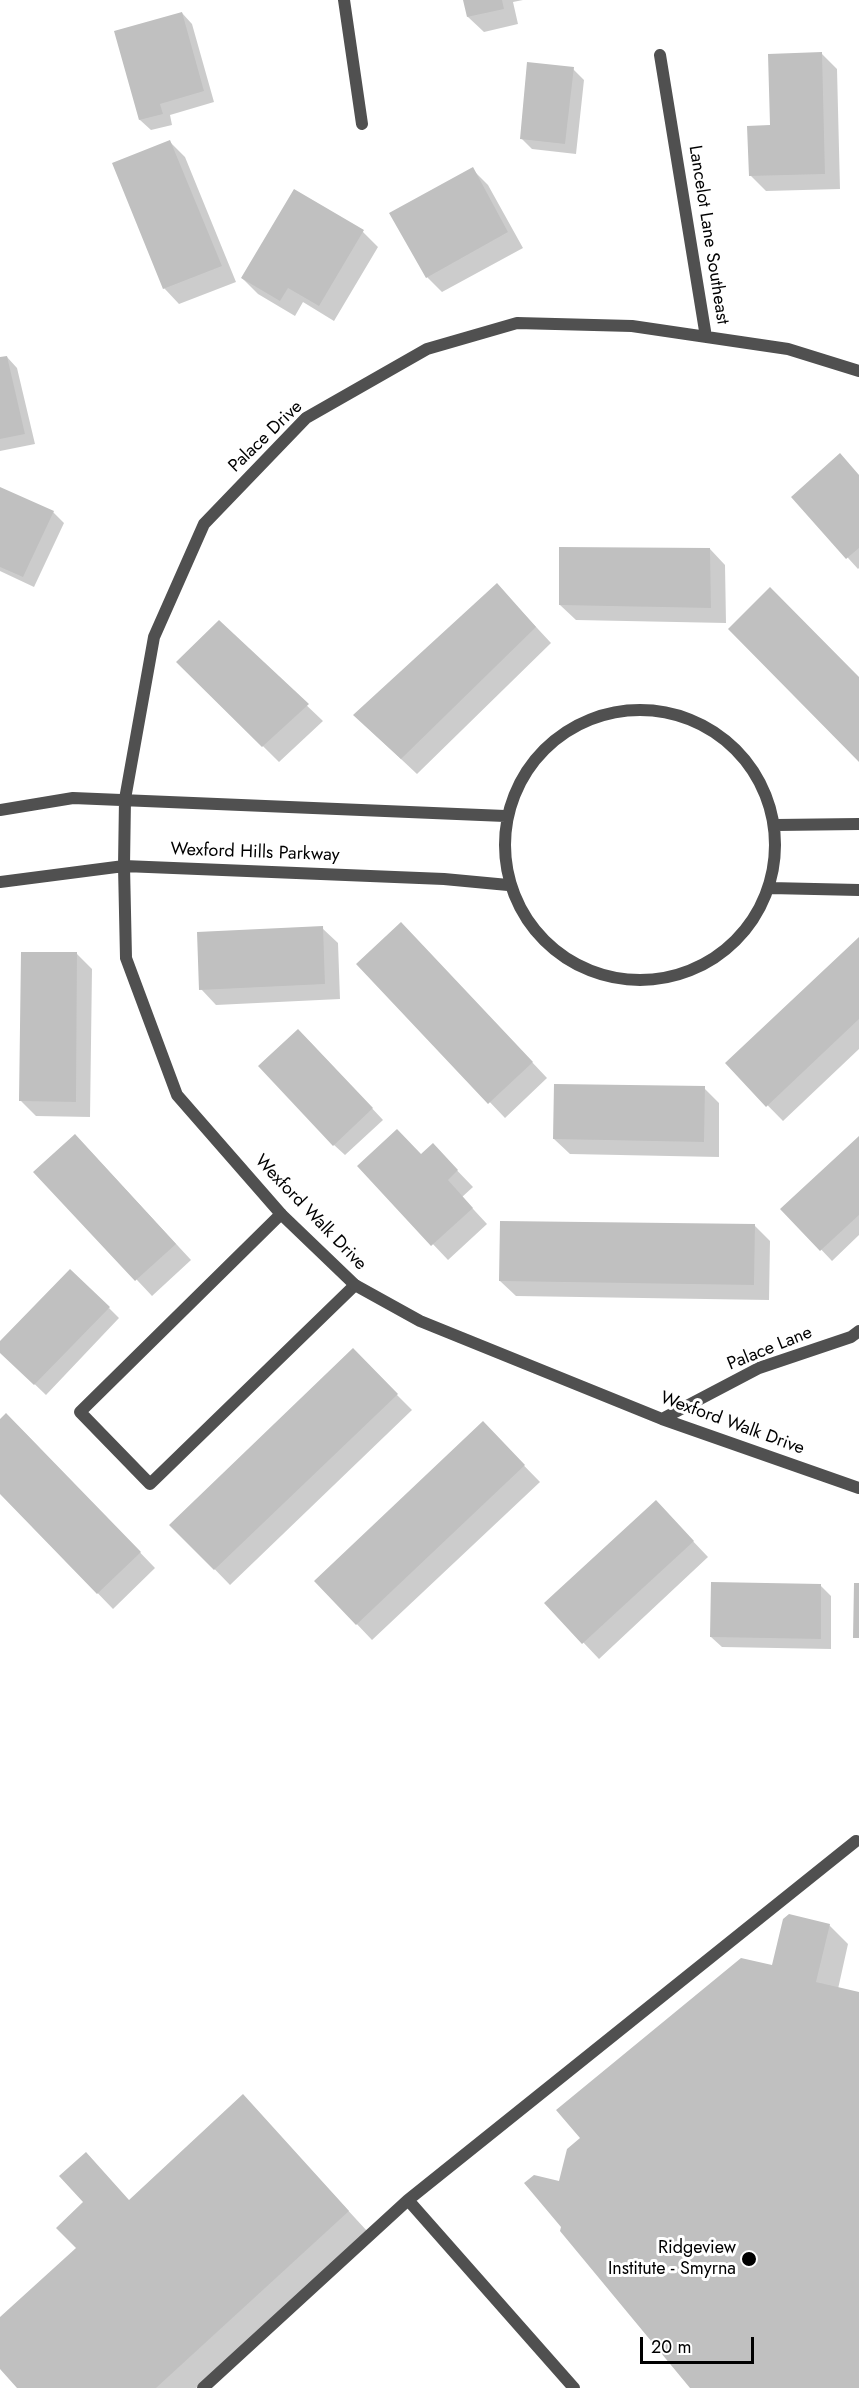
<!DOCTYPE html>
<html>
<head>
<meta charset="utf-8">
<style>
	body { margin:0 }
	#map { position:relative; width:859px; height:2388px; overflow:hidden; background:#fff; font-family:Jost,sans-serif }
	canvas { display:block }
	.scale { position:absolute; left:640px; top:2337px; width:114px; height:27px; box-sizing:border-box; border:3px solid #000; border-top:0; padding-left:8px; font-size:18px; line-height:21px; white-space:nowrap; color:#000; -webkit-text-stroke:4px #fff; paint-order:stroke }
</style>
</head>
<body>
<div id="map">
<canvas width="859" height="2388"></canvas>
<div class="scale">20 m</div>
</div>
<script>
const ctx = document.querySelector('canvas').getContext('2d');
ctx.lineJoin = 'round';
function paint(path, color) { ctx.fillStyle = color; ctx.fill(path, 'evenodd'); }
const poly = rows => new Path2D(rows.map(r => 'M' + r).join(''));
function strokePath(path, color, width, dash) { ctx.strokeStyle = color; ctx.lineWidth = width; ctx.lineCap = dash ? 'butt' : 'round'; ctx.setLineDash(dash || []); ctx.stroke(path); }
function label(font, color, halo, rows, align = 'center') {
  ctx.font = font + ' Jost,sans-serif'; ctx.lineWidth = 6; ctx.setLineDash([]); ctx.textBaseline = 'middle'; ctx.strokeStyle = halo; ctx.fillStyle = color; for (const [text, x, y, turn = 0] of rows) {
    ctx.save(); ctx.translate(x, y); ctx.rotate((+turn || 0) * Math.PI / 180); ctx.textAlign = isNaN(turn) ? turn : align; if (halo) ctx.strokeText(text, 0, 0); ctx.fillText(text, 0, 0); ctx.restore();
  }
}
paint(poly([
	[464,0,523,0,513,2,518,24,484,32,468,17],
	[182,13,192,24,214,102,170,115,172,125,151,130,140,120,116,32],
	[822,54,837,69,840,189,766,191,750,175],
	[573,69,584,80,576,154,532,149,521,138],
	[170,142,185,157,236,282,179,304,164,288],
	[472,169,488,185,523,248,442,292,427,277],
	[295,191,363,232,378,247,334,321,303,302,295,316,258,294,242,278],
	[7,357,17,368,35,444,0,451,0,359],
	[859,476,859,568,858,569,793,497],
	[0,489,53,512,64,523,34,587,0,571],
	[710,549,725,565,726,623,576,620,560,605],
	[512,601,551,643,417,774,371,731],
	[219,622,323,721,279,762,178,662],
	[322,928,338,943,340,999,216,1005,201,989],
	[416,939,547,1078,505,1118,358,964],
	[859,939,859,1049,783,1121,727,1064],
	[77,954,92,969,90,1117,36,1116,21,1101],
	[309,1041,383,1120,345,1155,334,1145],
	[704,1088,719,1103,719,1157,570,1154,554,1139],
	[859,1138,859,1235,832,1261,783,1209],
	[90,1151,191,1260,152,1296,36,1172],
	[448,1161,473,1187,462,1197,487,1224,448,1260,359,1166],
	[754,1225,770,1241,769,1300,516,1296,500,1281],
	[109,1308,119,1318,46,1395,0,1351,0,1343],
	[353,1351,412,1410,230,1585,172,1525],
	[0,1421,22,1430,155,1568,113,1609,0,1492],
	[498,1439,540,1482,372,1640,316,1581],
	[671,1518,708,1557,599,1659,546,1603],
	[820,1585,831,1596,831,1649,722,1647,711,1637],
	[829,1925,848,1944,838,1989,859,1994,859,2388,692,2388,560,2183,773,1966],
	[243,2096,367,2231,196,2388,19,2388,0,2367,0,2319,78,2248,85,2202,130,2202]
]), '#0003');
paint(poly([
	[463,0,502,0,504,9,467,17],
	[182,12,204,91,160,104,163,114,139,120,114,31],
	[822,52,825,174,749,176,747,126,770,125,768,54],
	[527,62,574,67,565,144,520,139],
	[170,140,222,266,163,289,112,163],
	[473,167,508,232,426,278,389,213],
	[294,189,364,230,319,306,288,288,280,301,241,278],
	[7,356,25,434,0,439,0,357],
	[840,453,859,475,859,548,846,559,791,497],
	[0,487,54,511,23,577,0,567],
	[559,547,710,548,711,608,559,605],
	[497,583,536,627,401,759,353,715],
	[770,587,859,677,859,762,728,629],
	[219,620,309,704,262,747,176,662],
	[401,922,533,1062,488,1104,356,964],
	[323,926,325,984,199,990,197,932],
	[859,937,859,1019,766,1107,725,1063],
	[21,952,77,952,76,1102,19,1101],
	[298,1029,373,1108,333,1146,258,1066],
	[554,1084,705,1086,704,1142,553,1139],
	[397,1129,421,1154,433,1143,458,1170,448,1180,473,1208,431,1246,357,1166],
	[75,1134,176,1244,135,1281,33,1172],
	[859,1136,859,1215,820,1251,780,1209],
	[500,1221,755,1224,754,1285,499,1281],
	[70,1269,110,1307,34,1385,0,1353,0,1341],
	[353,1348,398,1394,214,1570,169,1525],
	[6,1413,141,1552,97,1594,0,1494,0,1419],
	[483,1421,525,1465,356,1625,314,1581],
	[656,1500,694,1541,582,1644,544,1603],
	[711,1582,821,1584,821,1639,710,1637],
	[854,1583,859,1583,859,1638,853,1638],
	[789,1914,830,1924,816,1982,859,1992,859,2388,690,2388,560,2231,561,2227,524,2183,534,2175,559,2181,567,2149,580,2138,556,2110,741,1958,772,1965,783,1919],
	[243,2094,349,2211,156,2388,17,2388,0,2369,0,2317,76,2248,56,2228,83,2202,59,2176,86,2152,129,2200]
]), '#c0c0c0');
strokePath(poly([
	[281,1214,80,1412,150,1484,355,1285],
	[408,2200,574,2388],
	[203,2388,408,2200,856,1841]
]), '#505050', 12);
strokePath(poly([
	[344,0,362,124],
	[660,55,706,337],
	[859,371,788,349,632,326,517,323,427,349,306,418,204,524,154,637,125,799,124,866,126,958,177,1095,281,1214,355,1285,420,1321,662,1419,859,1488],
	'505 845a135 135 0 1 1 270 0a135 135 0 1 1-270 0Z',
	[0,810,73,798,505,816],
	[776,825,859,824],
	[0,882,124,866,444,879,508,885],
	[770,888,859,890],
	[662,1419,759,1368,851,1337,859,1331]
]), '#505050', 12);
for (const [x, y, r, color] of [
	[749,2259,8,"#000"]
]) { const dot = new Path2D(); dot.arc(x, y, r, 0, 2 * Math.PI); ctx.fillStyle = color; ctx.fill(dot); strokePath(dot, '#fff', 2); }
label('18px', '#000', '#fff', [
	["Lancelot Lane Southeast",708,235,81],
	["Palace Drive",266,437,-44],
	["Wexford Hills Parkway",255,853,2],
	["Wexford Walk Drive",310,1213,46],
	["Palace Lane",770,1349,-22],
	["Wexford Walk Drive",732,1424,20]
]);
label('18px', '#000', '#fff', [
	["Ridgeview",736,2249],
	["Institute - Smyrna",736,2270]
], 'right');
</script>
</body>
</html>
